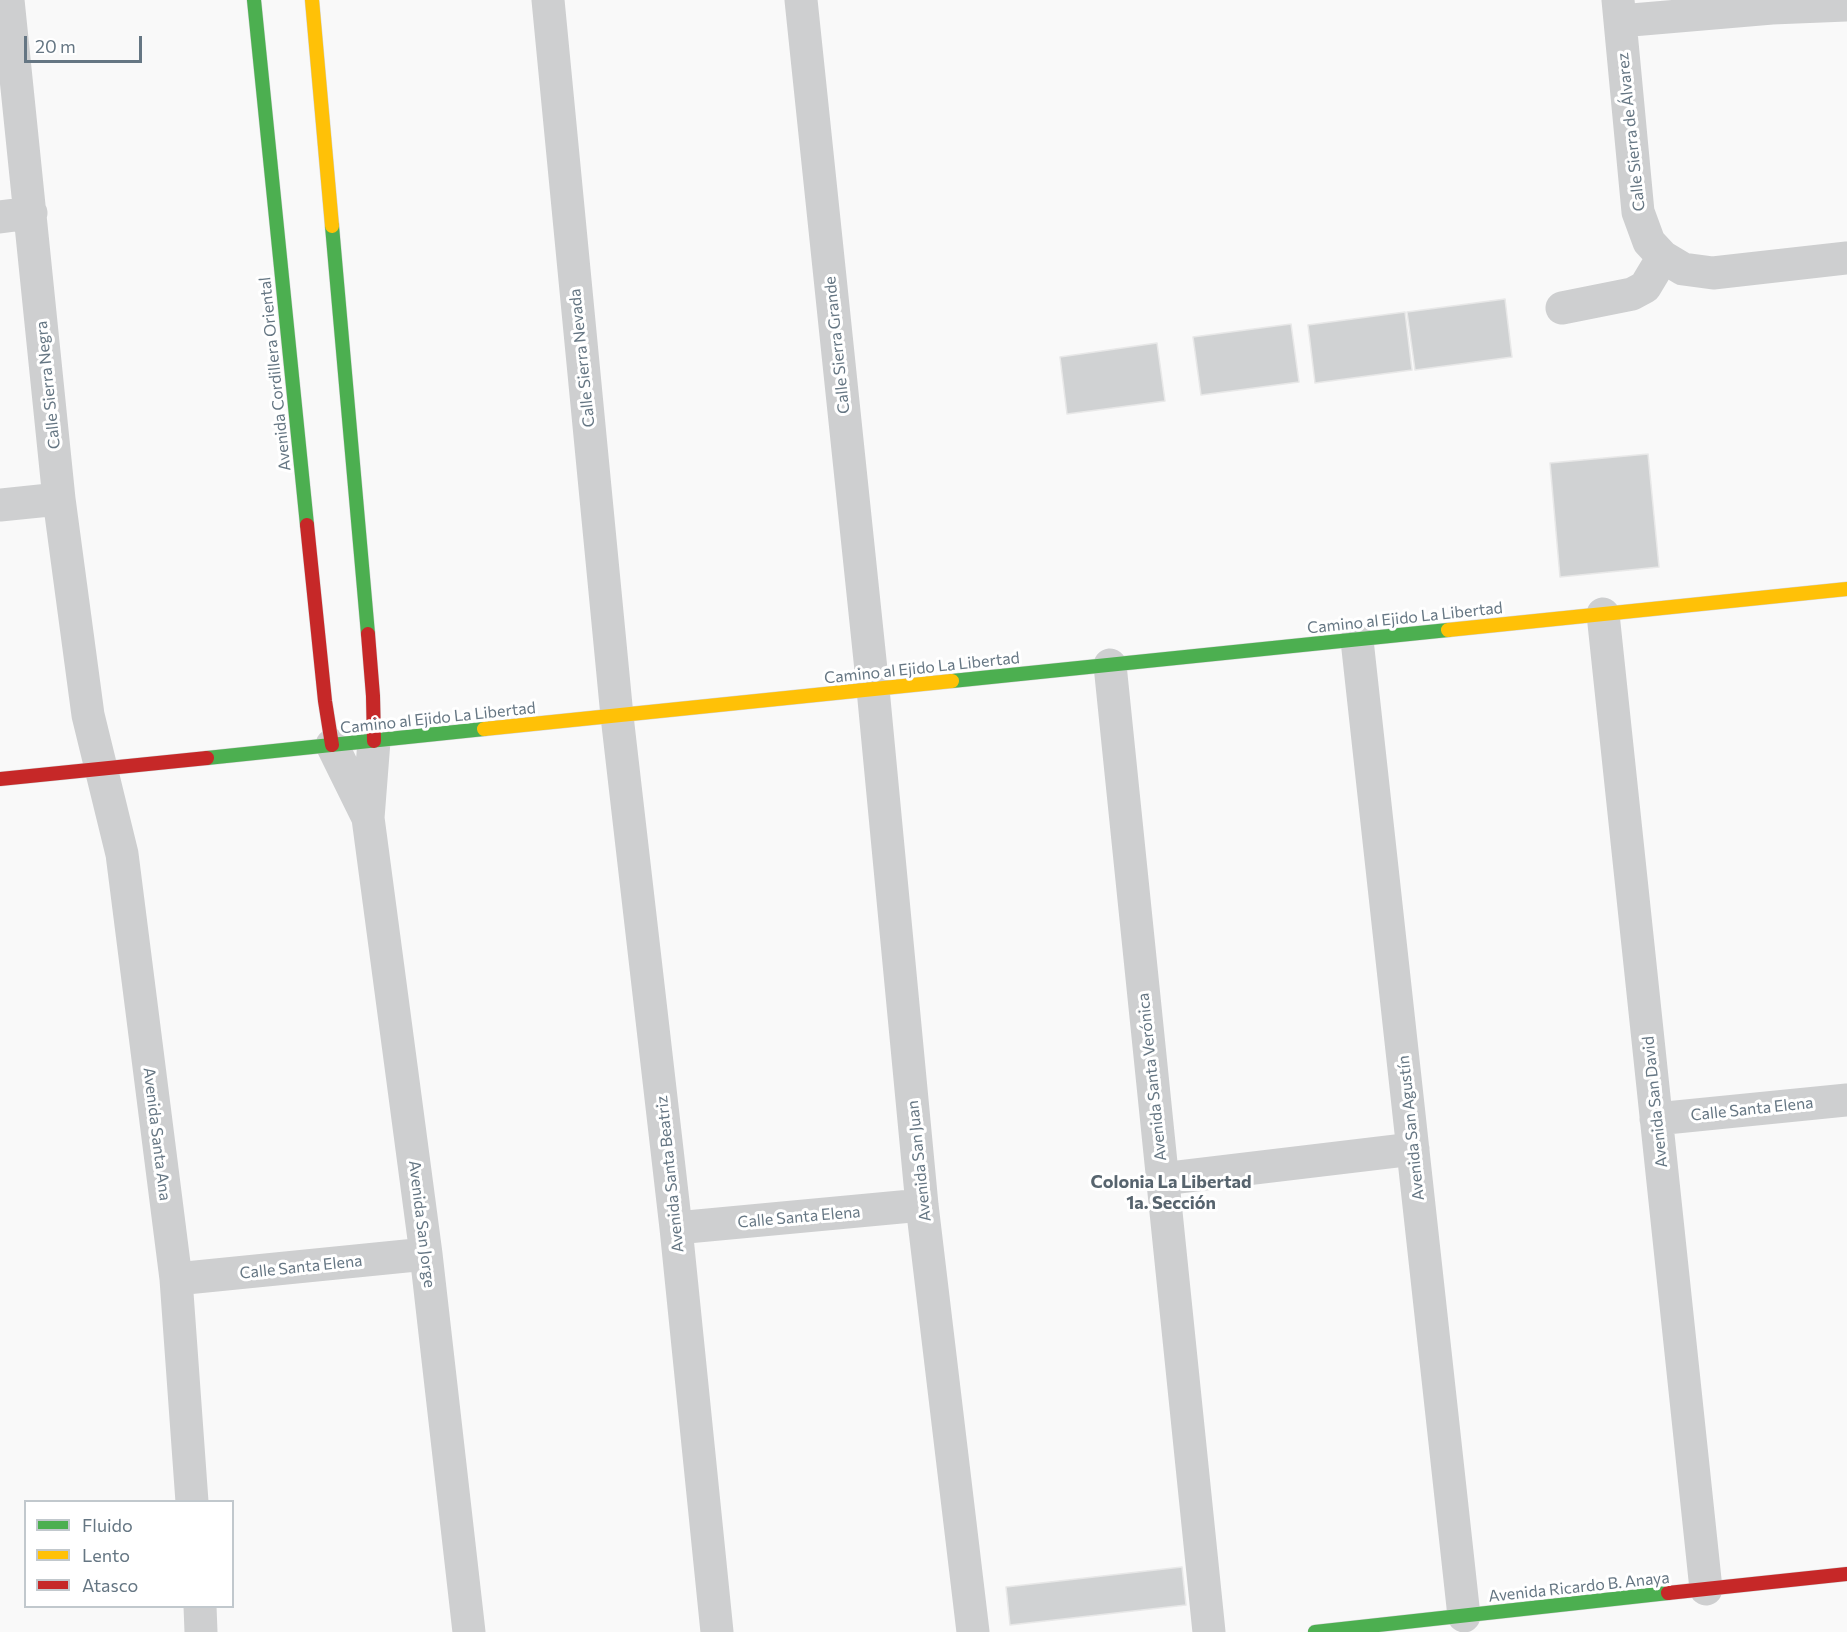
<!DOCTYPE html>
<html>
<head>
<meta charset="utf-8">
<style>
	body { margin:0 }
	#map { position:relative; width:1847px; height:1632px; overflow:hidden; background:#f9f9f9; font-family:Commissioner,sans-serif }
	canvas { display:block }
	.legend { position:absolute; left:24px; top:1500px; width:210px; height:108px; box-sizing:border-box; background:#fff; border:2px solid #c1c8cd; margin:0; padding:8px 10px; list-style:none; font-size:18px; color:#657683 }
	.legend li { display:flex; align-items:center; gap:12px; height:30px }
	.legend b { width:30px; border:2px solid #c1c8cd }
	.scale { position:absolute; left:24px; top:36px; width:118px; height:27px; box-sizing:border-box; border:3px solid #657683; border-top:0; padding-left:8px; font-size:18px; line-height:21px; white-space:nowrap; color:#657683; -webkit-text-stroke:4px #fff; paint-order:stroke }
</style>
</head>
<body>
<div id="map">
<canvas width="1847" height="1632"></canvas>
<ul class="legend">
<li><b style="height:8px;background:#4caf50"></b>Fluido</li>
<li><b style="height:8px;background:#ffc107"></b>Lento</li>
<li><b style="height:8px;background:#c62828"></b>Atasco</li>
</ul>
<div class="scale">20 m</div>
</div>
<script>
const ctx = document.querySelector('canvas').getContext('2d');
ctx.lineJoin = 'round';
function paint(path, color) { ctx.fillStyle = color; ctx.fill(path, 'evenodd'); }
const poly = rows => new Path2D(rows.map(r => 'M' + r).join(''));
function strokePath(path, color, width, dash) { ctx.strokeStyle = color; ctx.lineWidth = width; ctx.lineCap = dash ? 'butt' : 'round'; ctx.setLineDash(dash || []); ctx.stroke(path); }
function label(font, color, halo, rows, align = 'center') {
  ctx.font = font + ' Commissioner,sans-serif'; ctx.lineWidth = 6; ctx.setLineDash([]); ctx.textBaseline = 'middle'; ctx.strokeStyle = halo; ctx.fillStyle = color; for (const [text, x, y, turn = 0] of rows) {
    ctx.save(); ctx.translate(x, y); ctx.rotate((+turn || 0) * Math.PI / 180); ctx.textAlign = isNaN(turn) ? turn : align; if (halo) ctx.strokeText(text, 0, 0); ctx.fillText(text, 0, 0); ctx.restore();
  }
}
const building = poly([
	[1505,299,1512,357,1415,370,1407,312,1505,299],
	[1405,312,1412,370,1315,383,1308,325,1405,312],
	[1291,324,1299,382,1201,395,1193,337,1291,324],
	[1157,343,1165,401,1067,414,1060,357,1157,343],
	[1648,454,1659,567,1560,577,1550,463,1648,454],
	[1182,1567,1186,1605,1010,1625,1006,1587,1182,1567]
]);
paint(building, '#d0d2d3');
strokePath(building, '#e8e8e8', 1.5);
const fast = poly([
	[254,0,307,525],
	[332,226,368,634],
	[952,681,1448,630],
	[207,758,484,729],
	[1315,1632,1668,1593]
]);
const slow = poly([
	[312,0,332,226],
	[1448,630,1847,589],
	[484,729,952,681]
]);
const jam = poly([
	[307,525,325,701,332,745],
	[368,634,373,696,374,741],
	[0,779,207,758],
	[1668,1593,1847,1574]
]);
strokePath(fast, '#d5d6d7', 15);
strokePath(slow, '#d5d6d7', 15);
strokePath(jam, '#d5d6d7', 15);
strokePath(poly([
	[8,0,59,499,88,715,122,854,176,1279,192,1502],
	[548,0,617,716,676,1228,717,1632],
	[801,0,873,689,922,1205,973,1632],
	[1618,0,1638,212,1649,242,1663,257,1683,269,1713,273,1847,258],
	[1620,21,1772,8,1847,5],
	[0,217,31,213],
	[1562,308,1632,294,1645,287,1663,257],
	[0,505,59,499],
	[1603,614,1706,1589],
	[1357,640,1464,1616],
	[1110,665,1209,1632],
	[374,741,368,818,426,1254,469,1632],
	[332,745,368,818],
	[1656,1119,1847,1100],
	[1162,1179,1413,1149],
	[676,1228,922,1205],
	[176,1279,426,1254],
	[200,1606,201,1632]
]), '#cecfd0', 33);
strokePath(fast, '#4caf50', 14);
strokePath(slow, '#ffc107', 14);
strokePath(jam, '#c62828', 14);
label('16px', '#657683', '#fff', [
	["Calle Sierra de Álvarez",1631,132,-96],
	["Calle Sierra Grande",837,345,-96],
	["Calle Sierra Nevada",582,358,-96],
	["Avenida Cordillera Oriental",275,374,-96],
	["Calle Sierra Negra",48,385,-96],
	["Camino al Ejido La Libertad",1405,618,-6],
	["Camino al Ejido La Libertad",922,668,-6],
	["Camino al Ejido La Libertad",438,718,-6],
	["Avenida Santa Verónica",1152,1077,-96],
	["Avenida San David",1655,1102,-96],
	["Calle Santa Elena",1752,1109,-6],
	["Avenida San Agustín",1411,1128,-96],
	["Avenida Santa Ana",157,1134,83],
	["Avenida San Juan",919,1161,-96],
	["Avenida Santa Beatriz",670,1174,-96],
	["Calle Santa Elena",799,1217,-5],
	["Avenida San Jorge",422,1224,83],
	["Calle Santa Elena",301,1267,-6],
	["Avenida Ricardo B. Anaya",1579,1587,-6]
]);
label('bold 18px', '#57646e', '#fff', [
	["Colonia La Libertad",1171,1182],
	["1a. Sección",1171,1203]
]);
</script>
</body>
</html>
